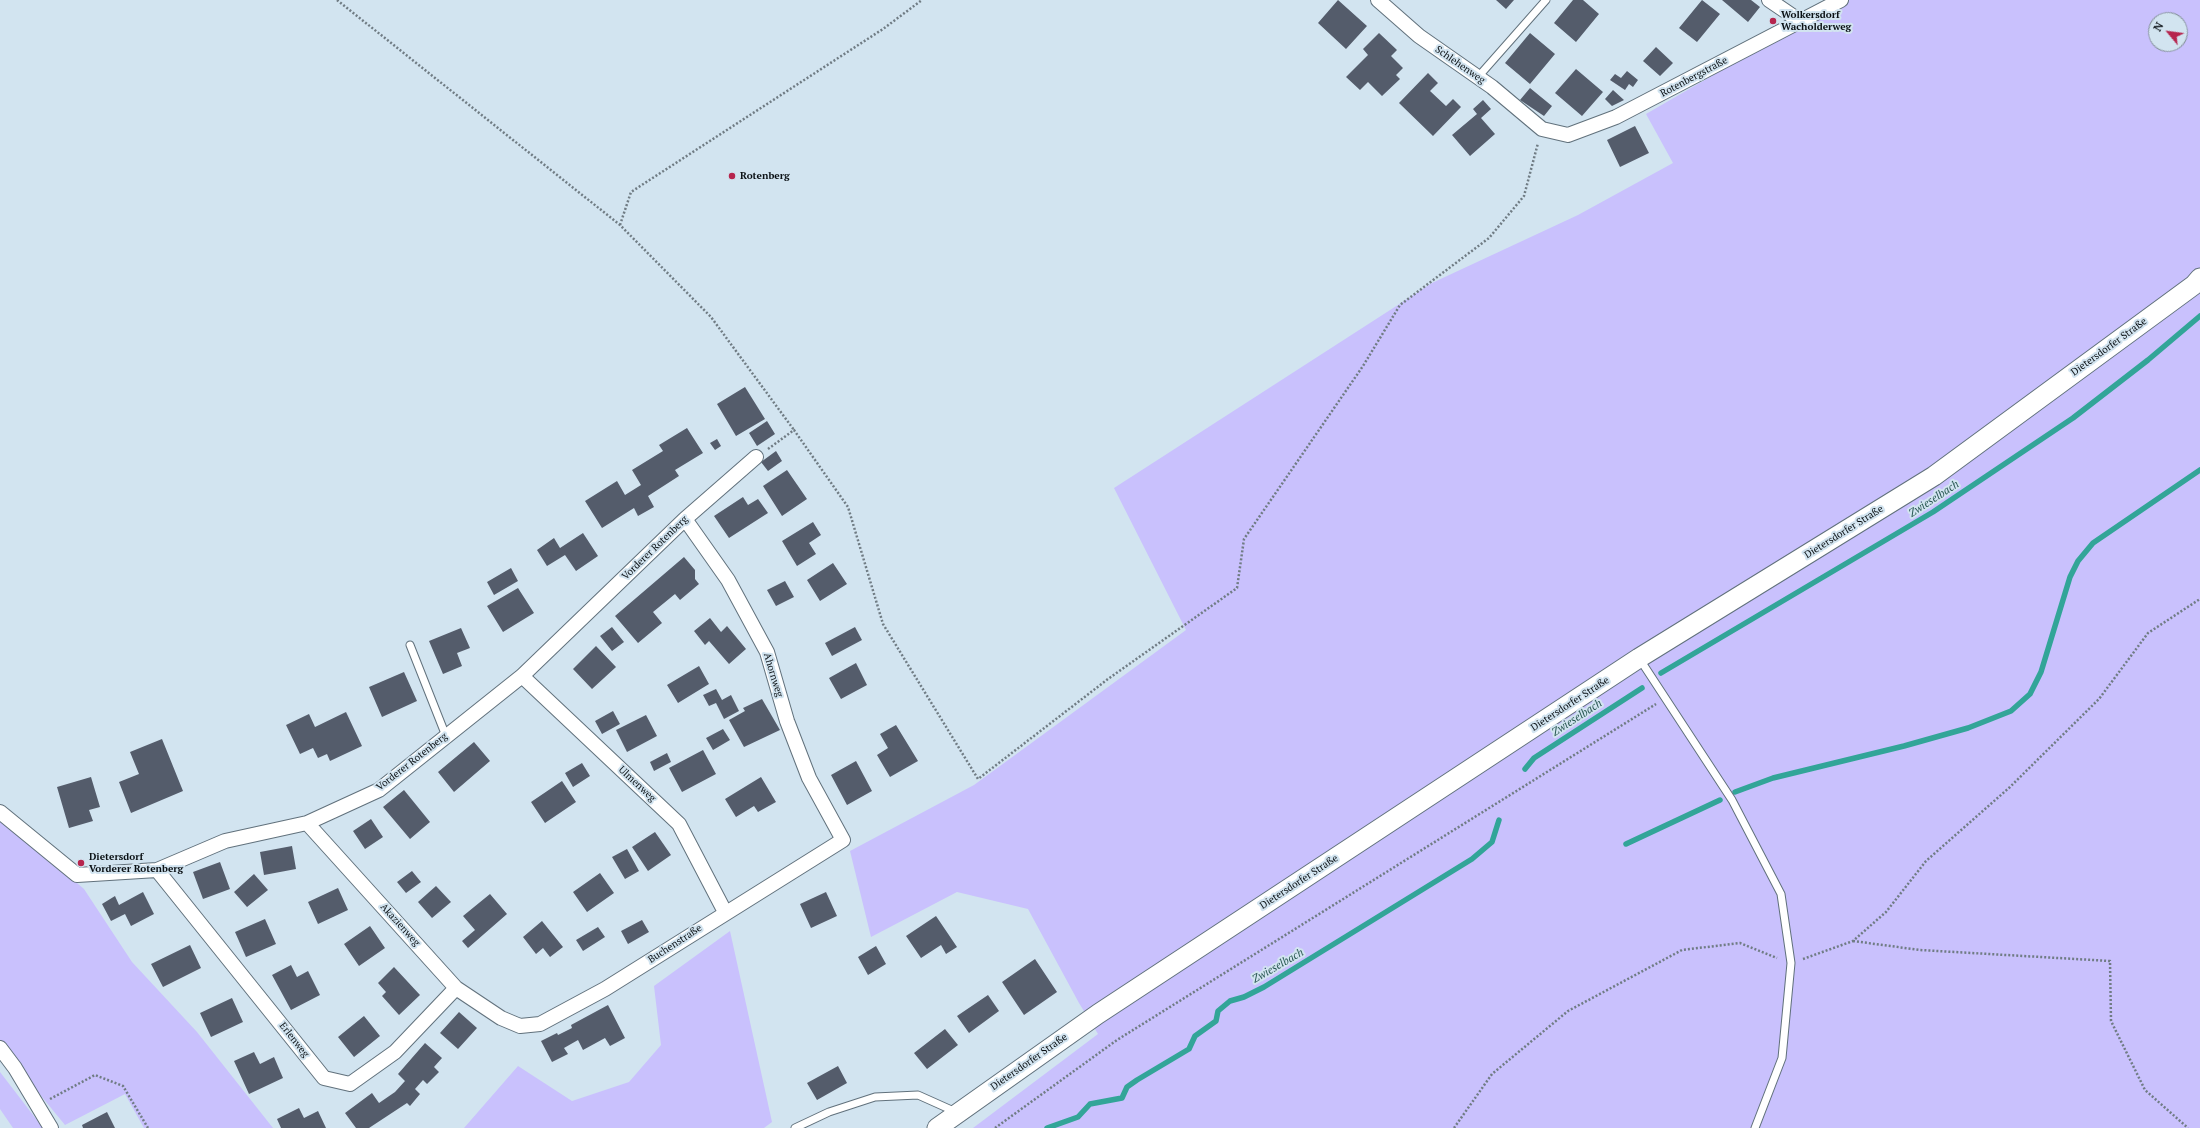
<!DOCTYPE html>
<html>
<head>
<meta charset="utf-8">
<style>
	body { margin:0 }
	#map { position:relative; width:2200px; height:1128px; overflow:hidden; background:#d2e4f0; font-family:"PT Serif",serif }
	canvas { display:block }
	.north { position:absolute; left:2148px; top:12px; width:40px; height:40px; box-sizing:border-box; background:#d2e4f0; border:1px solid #828f98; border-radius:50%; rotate:299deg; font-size:11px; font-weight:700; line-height:16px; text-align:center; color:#0a1014 }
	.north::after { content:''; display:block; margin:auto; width:14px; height:18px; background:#b6254e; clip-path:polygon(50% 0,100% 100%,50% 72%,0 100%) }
</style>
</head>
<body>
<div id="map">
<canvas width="2200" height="1128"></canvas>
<div class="north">N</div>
</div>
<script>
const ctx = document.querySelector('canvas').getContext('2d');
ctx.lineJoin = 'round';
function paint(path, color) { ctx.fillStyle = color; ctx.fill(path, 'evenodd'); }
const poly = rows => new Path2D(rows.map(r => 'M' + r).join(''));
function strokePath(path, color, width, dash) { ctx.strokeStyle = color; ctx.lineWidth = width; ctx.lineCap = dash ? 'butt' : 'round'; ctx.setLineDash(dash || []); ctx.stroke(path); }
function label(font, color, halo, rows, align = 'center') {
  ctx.font = font + ' "PT Serif",serif'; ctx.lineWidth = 4; ctx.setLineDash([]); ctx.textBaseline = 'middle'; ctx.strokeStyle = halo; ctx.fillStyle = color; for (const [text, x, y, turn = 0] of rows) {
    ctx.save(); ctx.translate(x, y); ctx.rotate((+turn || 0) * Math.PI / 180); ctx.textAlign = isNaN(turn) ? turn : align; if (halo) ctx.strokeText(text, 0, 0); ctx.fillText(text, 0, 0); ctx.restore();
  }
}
paint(poly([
	[1843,0,2200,0,2200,1128,973,1128,1098,1034,1079,1003,1028,909,957,892,871,937,850,851,974,785,1186,630,1114,488,1432,283,1578,215,1673,163,1646,114],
	[2156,20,2180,20,2180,44,2156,44],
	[0,818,84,889,132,962,197,1032,273,1128,144,1128,125,1094,65,1125,0,1046],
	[730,931,772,1122,764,1128,464,1128,518,1066,572,1101,629,1082,661,1045,654,986],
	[0,1072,43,1128,13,1128,0,1109]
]), '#c9c1fd');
strokePath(poly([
	[1661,673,1933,512,2073,418,2148,360,2200,316],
	[1525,769,1534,758,1642,688],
	[1735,792,1773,778,1904,746,1968,728,2011,711,2030,694,2041,672,2070,577,2078,561,2093,543,2200,470],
	[1626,844,1720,800],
	[1047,1128,1078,1117,1090,1104,1122,1098,1127,1087,1137,1080,1189,1049,1195,1036,1216,1021,1218,1011,1230,1001,1244,997,1264,987,1472,859,1492,842,1499,820]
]), '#32a598', 5.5);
paint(poly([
	[1338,0,1367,26,1346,49,1318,23],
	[1496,0,1514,0,1506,9],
	[1573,0,1583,0,1599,14,1576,42,1554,23],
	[1702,0,1720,14,1697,42,1679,28],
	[1722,0,1751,0,1760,7,1748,22],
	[1379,33,1397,50,1391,56,1403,68,1396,75,1400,79,1382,96,1368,82,1360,90,1346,77,1368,55,1363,49],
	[1530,33,1555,54,1530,84,1505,63],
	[1656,47,1673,63,1660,76,1643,61],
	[1576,69,1603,92,1582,116,1555,93],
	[1627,71,1638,80,1633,87,1629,84,1625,90,1610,80,1615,74,1621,78],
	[1428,73,1438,83,1430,91,1446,106,1453,99,1461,107,1433,136,1399,103],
	[1530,88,1552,106,1544,116,1520,100],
	[1613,90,1624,100,1612,106,1605,99],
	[1483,100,1491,109,1481,118,1495,134,1470,156,1452,135,1477,114,1473,109],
	[1635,126,1649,153,1620,167,1607,140],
	[745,387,765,419,736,436,717,404],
	[767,421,775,434,757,446,749,433],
	[687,428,703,453,675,470,679,476,648,496,654,507,638,516,634,508,602,528,585,501,617,481,625,495,641,485,632,470,663,451,659,445],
	[717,439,721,446,715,450,710,443],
	[776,451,782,461,768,471,761,462],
	[787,470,807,499,782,516,763,486],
	[743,497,748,505,758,499,768,513,729,538,714,516],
	[813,522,821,535,809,543,816,554,797,566,782,541],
	[583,533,598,556,576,571,565,555,547,566,537,550,554,538,560,548],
	[684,557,695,570,695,579,699,584,680,600,675,594,653,612,662,623,638,643,615,616],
	[833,563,847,584,820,601,807,580],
	[511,568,518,581,494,595,487,582],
	[785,581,794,597,776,606,767,590],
	[518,588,534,613,503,632,487,606],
	[710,618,721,632,727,626,746,649,729,664,709,641,705,645,694,631],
	[612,627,624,642,612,651,600,636],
	[855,627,862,640,832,656,825,643],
	[461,628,470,648,457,653,462,666,443,674,429,641],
	[596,646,616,667,592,689,573,669],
	[856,663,867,685,841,699,829,678],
	[699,666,709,684,678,703,667,685],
	[404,672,417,701,382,717,369,687],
	[716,689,722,700,731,695,739,711,724,719,716,703,709,706,703,695],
	[762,699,780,730,744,747,729,720,745,711,743,708],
	[613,711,620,724,602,734,595,721],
	[346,712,362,746,330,761,327,754,318,758,313,748,300,754,286,725,309,714,315,727],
	[646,715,657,736,627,752,616,730],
	[896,725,918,761,890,777,877,755,888,748,880,734],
	[723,729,730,740,713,750,706,738],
	[162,739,183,791,131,813,119,782,139,774,130,752],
	[474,742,490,761,454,792,438,772],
	[703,750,716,774,682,792,669,768],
	[667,753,671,762,654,771,650,762],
	[856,761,872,791,847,805,831,775],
	[582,763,590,776,573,787,565,773],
	[91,777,100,807,89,810,93,821,69,828,57,787],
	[761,777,776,802,758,812,754,806,736,817,725,799],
	[562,781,576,802,545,823,531,802],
	[404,790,430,822,410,839,383,807],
	[371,819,383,837,365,849,353,831],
	[655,832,671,855,648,871,632,847],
	[292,846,296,869,264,875,260,852],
	[627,849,639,871,625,879,612,857],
	[220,862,230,889,203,899,193,872],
	[412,871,421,882,406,893,397,882],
	[600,873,614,893,587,912,573,892],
	[254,874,268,890,247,907,234,892],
	[436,886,451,902,432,918,418,902],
	[338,888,348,910,318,924,308,902],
	[143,892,154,914,131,926,125,914,111,921,102,904,115,896,119,905],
	[826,892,837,916,811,928,800,904],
	[490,894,507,914,468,948,462,941,475,930,463,916],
	[936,916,957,947,946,954,941,945,921,958,906,936],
	[265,919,276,944,246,957,235,932],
	[642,920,649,932,628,944,621,931],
	[542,921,563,947,550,957,543,948,536,954,523,937],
	[370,926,385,948,359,966,344,944],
	[598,927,605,937,583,951,576,940],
	[190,945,201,968,163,987,151,964],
	[876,946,886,964,868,975,858,957],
	[1035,959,1057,992,1024,1015,1002,982],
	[291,965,297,977,308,971,320,995,291,1010,272,975],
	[394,967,420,995,399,1015,382,996,386,992,378,983],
	[988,995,999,1011,969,1033,957,1016],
	[232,998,243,1022,211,1037,200,1013],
	[608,1005,625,1038,610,1046,605,1038,583,1050,578,1040,564,1048,568,1054,552,1062,541,1041,557,1033,558,1035,572,1028,571,1025],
	[459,1012,477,1028,458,1049,440,1033],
	[364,1016,380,1036,354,1057,338,1037],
	[945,1029,958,1045,927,1069,914,1053],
	[425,1043,442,1058,434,1067,439,1072,427,1084,423,1080,415,1089,420,1094,410,1106,407,1103,369,1128,356,1128,345,1113,372,1093,379,1103,395,1092,405,1081,398,1074],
	[254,1052,260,1064,274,1057,283,1078,249,1094,234,1061],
	[838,1066,847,1083,817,1100,807,1083],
	[299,1108,304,1118,318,1111,326,1128,281,1128,277,1119],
	[107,1112,115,1128,83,1128,82,1125]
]), '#545c6b');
const lane = poly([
	[1478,77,1546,0],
	[410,645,446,736],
	[1639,658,1732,800,1781,894,1791,963,1782,1058,1755,1128],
	[795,1128,829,1112,875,1097,918,1095,956,1112]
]);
const street = poly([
	[1378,0,1419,36,1492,87,1542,129,1568,135,1616,117,1841,0],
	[1769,0,1800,21],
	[522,676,679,824,725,912],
	[0,812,77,875,157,870,225,841,307,823,379,790,522,676,685,519,756,457],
	[307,823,456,988,501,1018,520,1026,540,1024,605,989,843,840,809,778,787,721,767,652,728,580,685,519],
	[157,870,324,1078,350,1084,395,1052,456,988],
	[0,1048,15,1068,51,1128]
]);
const secondary = poly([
	[937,1128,1098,1014,1639,658,1934,476,2194,285,2200,278]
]);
strokePath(lane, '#61717c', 9);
strokePath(street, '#61717c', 16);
strokePath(secondary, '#61717c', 21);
strokePath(poly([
	[337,0,620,225,711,317,794,430],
	[620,225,631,192,883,29,922,0],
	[768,449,794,430,848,507,883,624,978,779,1108,679,1237,588,1244,539,1363,366,1400,305,1489,238,1524,196,1538,143],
	[1853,941,1920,950,2110,961,2111,1021,2145,1090,2188,1128],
	[1803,959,1853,941,1886,912,1926,861,2010,787,2099,699,2148,633,2200,599],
	[50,1099,95,1075,123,1086,148,1128],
	[995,1128,1117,1040,1656,704],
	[1454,1128,1492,1074,1568,1011,1682,950,1740,943,1777,958]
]), '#707c84', 2.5, [2, 2]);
strokePath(lane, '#fff', 7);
strokePath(street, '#fff', 14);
strokePath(secondary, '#fff', 19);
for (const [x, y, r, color] of [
	[1773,21,4,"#b6254e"],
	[732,176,4,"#b6254e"],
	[81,863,4,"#b6254e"]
]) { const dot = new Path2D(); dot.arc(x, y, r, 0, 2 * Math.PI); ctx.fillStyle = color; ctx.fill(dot); strokePath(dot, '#d2e4f0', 1.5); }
label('bold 10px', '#0a1014', '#d2e4f0', [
	["Wolkersdorf",1781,15],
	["Wacholderweg",1781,27],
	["Rotenberg",740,176],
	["Dietersdorf",89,857],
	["Vorderer Rotenberg",89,869]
], 'left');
label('10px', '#0a1014', '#d2e4f0', [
	["Schlehenweg",1460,65,35],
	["Rotenbergstraße",1694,77,-28],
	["Dietersdorfer Straße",2109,347,-36],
	["Dietersdorfer Straße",1844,532,-32],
	["Vorderer Rotenberg",655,548,-44],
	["Ahornweg",773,675,73],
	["Dietersdorfer Straße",1570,704,-33],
	["Vorderer Rotenberg",412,762,-38],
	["Ulmenweg",637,784,43],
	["Dietersdorfer Straße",1299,882,-33],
	["Akazienweg",400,925,48],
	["Buchenstraße",675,944,-33],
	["Erlenweg",294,1040,52],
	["Dietersdorfer Straße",1029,1062,-35]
]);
label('italic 11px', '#295852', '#d2e4f0', [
	["Zwieselbach",1934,499,-33],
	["Zwieselbach",1577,718,-33],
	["Zwieselbach",1278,966,-30]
]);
</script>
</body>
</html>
